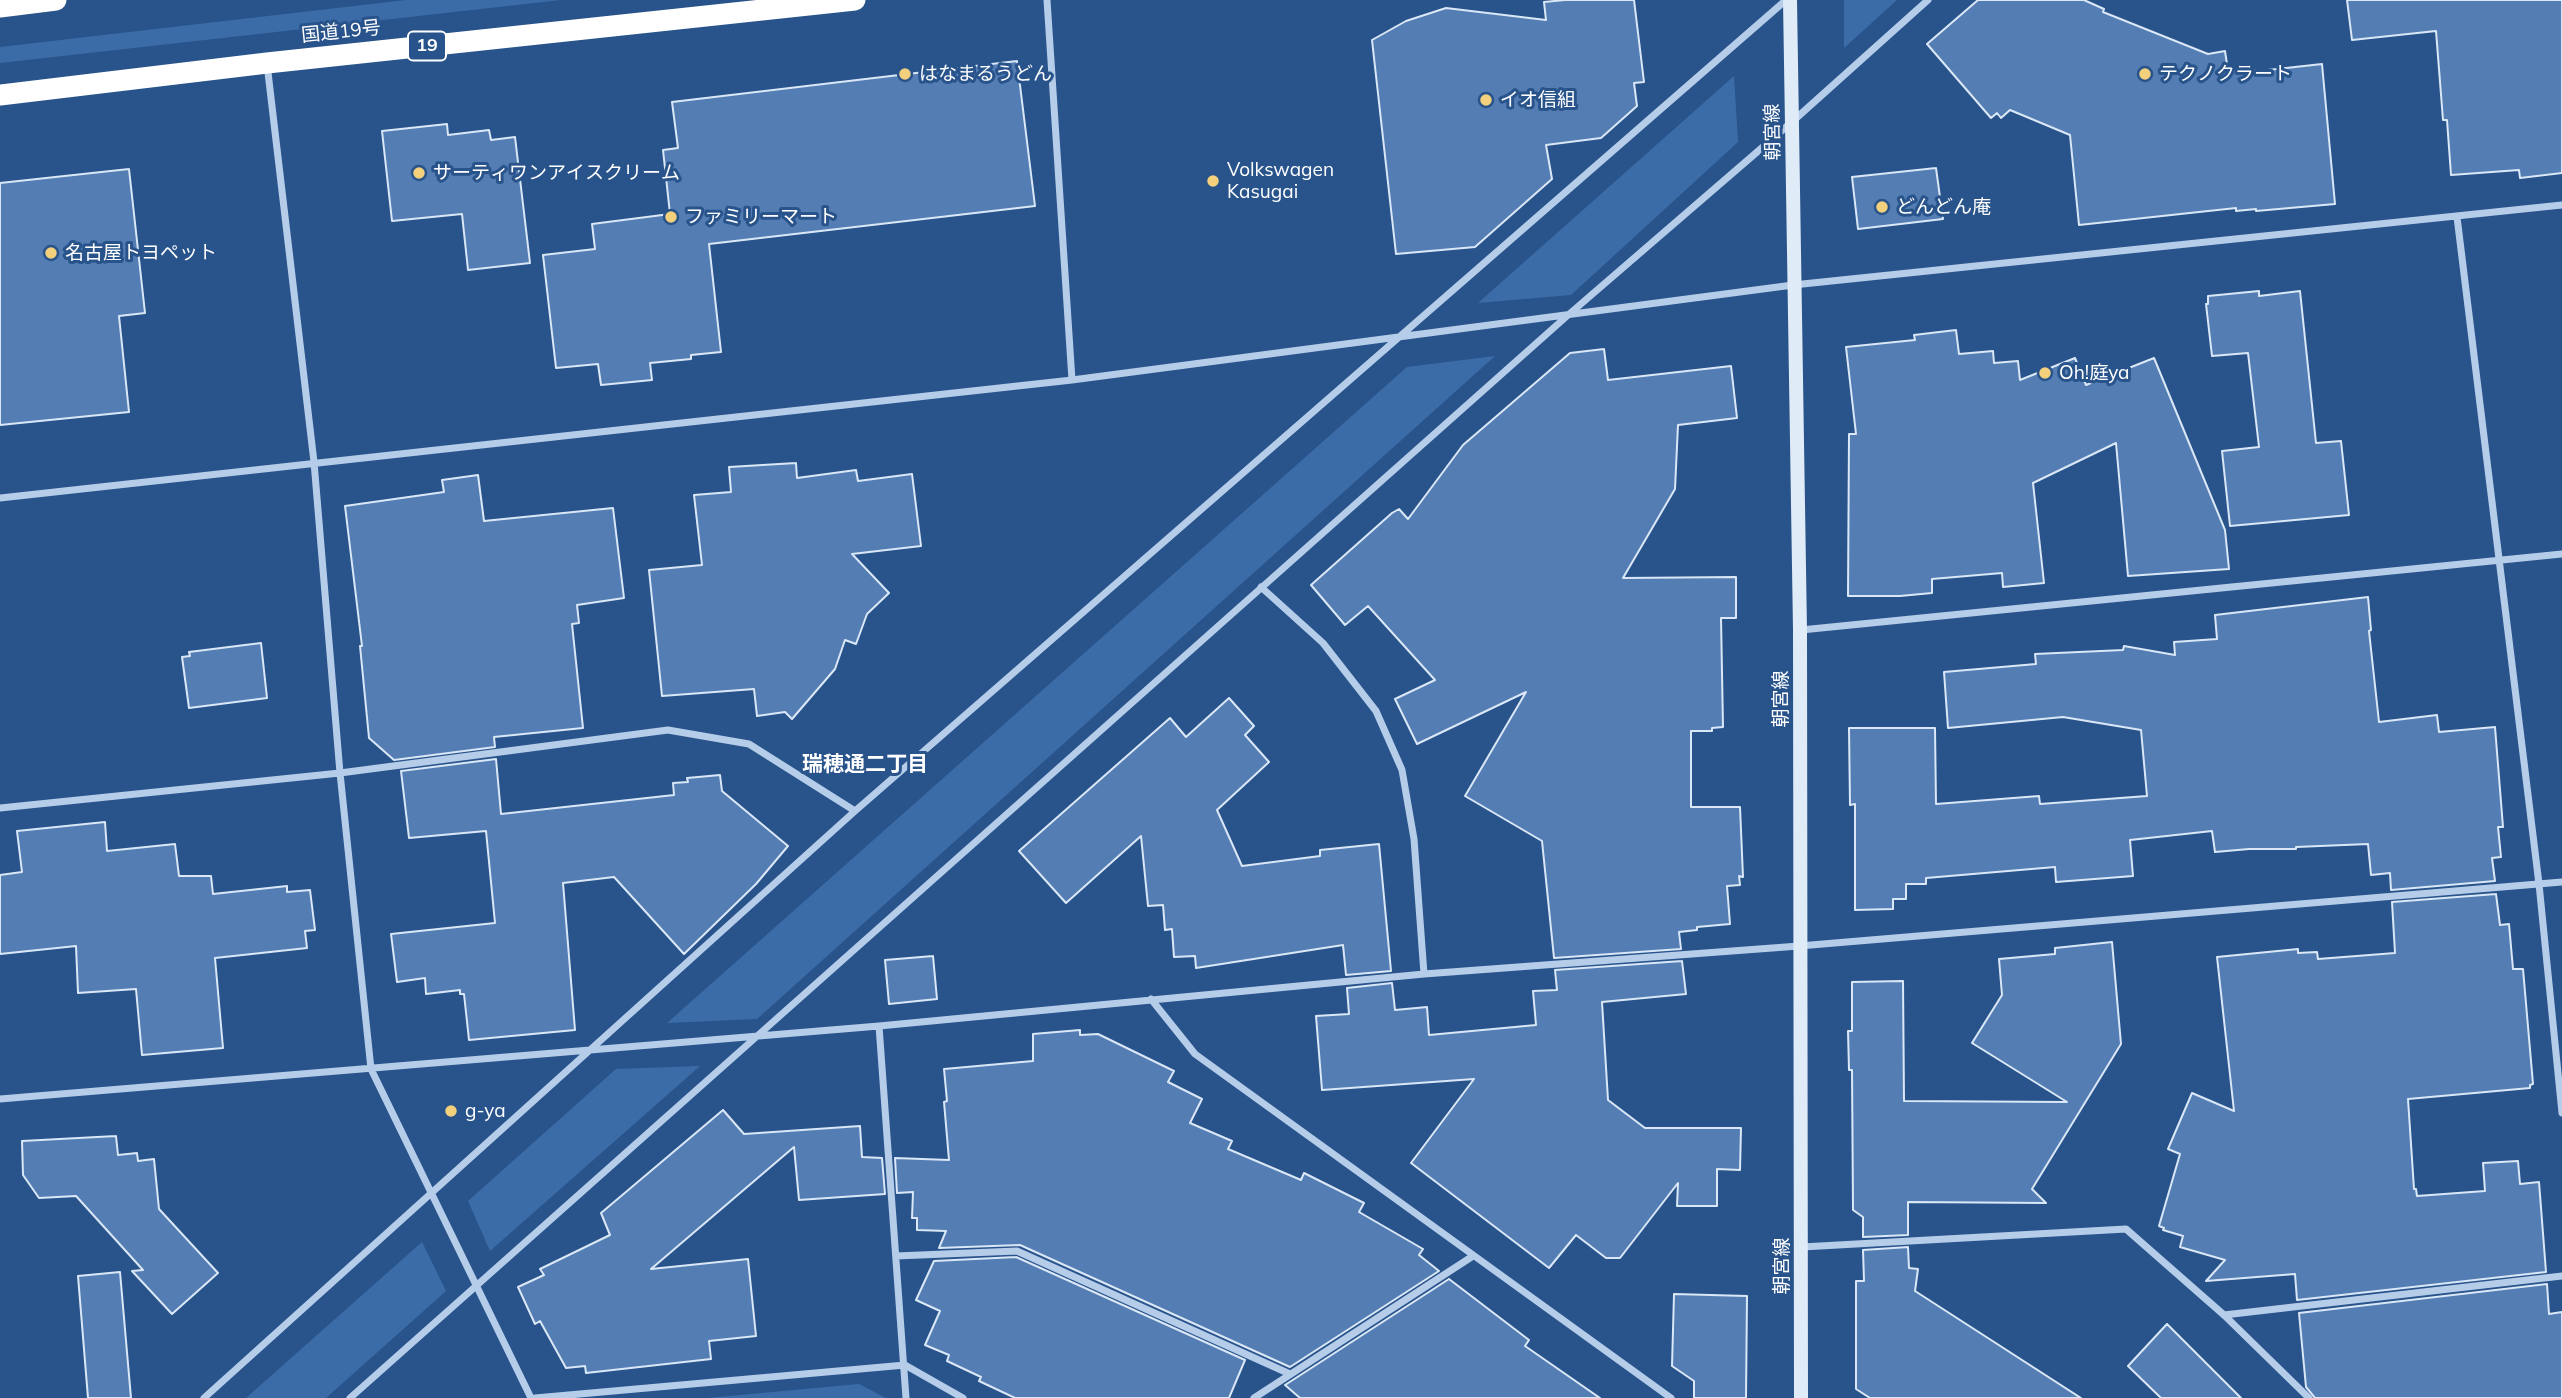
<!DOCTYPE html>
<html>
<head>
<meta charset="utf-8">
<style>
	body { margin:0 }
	canvas { display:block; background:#28538b }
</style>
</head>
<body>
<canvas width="2562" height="1398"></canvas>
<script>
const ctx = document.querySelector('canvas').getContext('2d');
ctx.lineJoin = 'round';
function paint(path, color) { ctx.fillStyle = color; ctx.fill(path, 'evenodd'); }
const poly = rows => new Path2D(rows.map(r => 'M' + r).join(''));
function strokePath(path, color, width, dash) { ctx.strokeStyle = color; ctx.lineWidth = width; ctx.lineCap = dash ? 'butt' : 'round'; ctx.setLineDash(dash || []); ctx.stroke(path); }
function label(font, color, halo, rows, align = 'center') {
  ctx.font = font + ' Mulish,"Noto Sans JP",sans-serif'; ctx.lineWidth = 6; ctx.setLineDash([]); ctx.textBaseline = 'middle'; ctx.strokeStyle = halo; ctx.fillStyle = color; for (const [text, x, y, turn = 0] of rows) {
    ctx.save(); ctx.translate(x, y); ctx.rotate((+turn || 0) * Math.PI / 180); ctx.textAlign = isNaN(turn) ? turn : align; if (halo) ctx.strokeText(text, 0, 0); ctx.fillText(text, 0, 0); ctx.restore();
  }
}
paint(poly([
	[406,0,561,0,0,63,0,47],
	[1844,0,1897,0,1844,48],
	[1734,76,1738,142,1571,295,1478,303],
	[1495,356,757,1019,667,1023,1407,367],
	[700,1066,490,1251,468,1201,616,1069],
	[422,1242,446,1291,326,1398,246,1398],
	[859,1384,886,1398,707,1398]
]), '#3c6ca7');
const building = poly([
	[1565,0,1634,0,1644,82,1634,83,1637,106,1601,138,1546,145,1552,179,1475,247,1396,254,1372,40,1406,21,1446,8,1546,20,1544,2,1565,0],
	[1978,0,2084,0,2104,9,2103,12,2208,54,2225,51,2228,71,2268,70,2322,64,2335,204,2256,211,2256,209,2236,211,2236,208,2079,225,2070,135,2010,110,2001,118,1997,113,1991,118,1927,44,1978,0],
	[2347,0,2562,0,2562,173,2520,178,2519,170,2451,175,2447,120,2443,120,2436,31,2352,40,2347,0],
	[1017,61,1035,206,709,244,721,352,691,355,691,359,650,363,652,380,601,385,598,364,556,368,543,255,595,249,592,224,670,214,663,150,678,148,672,102,1017,61],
	[447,124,448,135,489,130,491,140,515,137,530,263,468,270,462,214,392,221,382,131,447,124],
	[1936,168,1943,219,1858,229,1852,177,1936,168],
	[129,169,145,313,119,316,129,412,0,425,0,183,129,169],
	[2259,291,2259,296,2300,291,2316,443,2341,441,2349,515,2230,526,2222,451,2259,447,2248,353,2212,356,2206,304,2208,304,2208,296,2259,291],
	[1956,330,1959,354,1993,351,1994,363,2018,361,2020,380,2075,358,2086,385,2154,358,2225,530,2229,569,2128,576,2116,443,2033,483,2044,583,2003,587,2002,573,1932,579,1932,593,1900,596,1848,596,1849,434,1856,434,1846,347,1915,340,1914,335,1956,330],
	[1604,349,1608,380,1731,366,1737,418,1678,425,1675,489,1623,578,1736,577,1736,618,1721,618,1723,727,1712,728,1712,731,1691,731,1691,807,1740,807,1743,877,1739,876,1740,885,1727,886,1730,924,1697,927,1697,930,1679,932,1681,949,1554,958,1542,841,1465,796,1526,692,1417,744,1395,699,1435,680,1368,606,1345,625,1311,585,1392,513,1399,509,1408,519,1463,445,1570,353,1604,349],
	[796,463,797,478,856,470,858,481,912,474,921,546,852,554,889,593,867,614,856,644,845,640,835,669,792,719,785,712,757,716,754,689,662,696,649,570,702,565,694,495,731,492,729,467,796,463],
	[478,475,484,521,613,508,624,598,577,605,579,623,572,624,583,728,494,737,495,747,394,760,369,738,360,646,362,646,345,506,444,492,442,480,478,475],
	[2368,597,2371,630,2369,631,2379,722,2437,715,2439,732,2495,727,2503,827,2498,827,2501,857,2492,858,2495,881,2391,890,2390,873,2371,875,2368,844,2296,847,2296,849,2249,849,2215,852,2212,831,2130,840,2133,876,2056,882,2055,867,1926,878,1926,884,1906,884,1906,899,1893,899,1893,909,1855,910,1855,804,1850,805,1849,728,1935,728,1936,804,2039,796,2040,804,2147,796,2141,730,2063,717,1948,728,1944,672,2036,664,2035,654,2123,650,2124,646,2175,655,2174,642,2217,639,2215,615,2368,597],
	[261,643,267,698,189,708,182,657,190,656,189,652,261,643],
	[1229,698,1254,726,1245,735,1269,762,1217,810,1242,866,1320,856,1320,850,1379,844,1391,971,1346,975,1343,945,1196,968,1195,956,1174,957,1172,929,1165,930,1163,905,1148,906,1141,836,1066,903,1019,851,1170,718,1186,737,1229,698],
	[496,759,501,814,674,795,673,783,688,782,687,778,720,775,722,791,788,846,756,884,684,954,614,877,563,883,575,1030,469,1040,464,994,460,994,460,990,426,994,425,978,397,982,391,934,495,923,486,831,409,838,401,771,496,759],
	[105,822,107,851,175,844,179,876,211,876,213,894,287,886,287,892,310,890,315,930,305,931,307,948,215,958,223,1048,142,1055,136,989,78,993,76,946,0,954,0,875,22,872,17,831,105,822],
	[2496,894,2500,925,2509,924,2513,969,2523,969,2533,1084,2530,1085,2530,1088,2408,1099,2414,1189,2416,1189,2417,1196,2485,1191,2483,1163,2518,1161,2520,1184,2539,1182,2546,1272,2297,1300,2295,1274,2206,1281,2225,1260,2180,1247,2183,1236,2163,1230,2164,1228,2159,1226,2180,1154,2168,1149,2192,1093,2234,1111,2217,957,2298,949,2298,953,2317,952,2318,959,2395,953,2392,902,2496,894],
	[2112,942,2121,1044,2032,1189,2046,1203,1908,1202,1908,1235,1863,1237,1863,1217,1853,1210,1852,1070,1849,1070,1848,1031,1852,1031,1852,982,1903,981,1904,1101,2067,1102,1972,1043,2002,995,1999,959,2055,954,2055,948,2112,942],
	[933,956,937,999,889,1004,885,960,933,956],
	[1682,961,1686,994,1602,1002,1608,1100,1645,1128,1741,1128,1740,1170,1717,1169,1717,1206,1677,1206,1678,1183,1620,1258,1606,1258,1576,1235,1549,1268,1411,1163,1474,1079,1322,1090,1316,1016,1349,1014,1347,988,1392,983,1395,1010,1427,1007,1429,1035,1536,1025,1533,991,1557,990,1555,970,1682,961],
	[1080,1030,1080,1035,1098,1034,1174,1071,1168,1082,1202,1099,1190,1123,1232,1141,1228,1149,1301,1180,1304,1173,1364,1203,1359,1212,1423,1249,1419,1255,1439,1271,1290,1367,1020,1245,939,1248,946,1231,917,1230,917,1218,912,1218,913,1192,897,1193,895,1158,949,1160,944,1102,947,1101,944,1069,1033,1061,1033,1034,1080,1030],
	[723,1110,744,1134,860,1126,862,1157,882,1158,885,1194,799,1200,794,1147,651,1269,748,1259,756,1336,709,1341,711,1359,586,1373,585,1366,566,1368,540,1321,535,1324,518,1287,544,1275,540,1269,610,1235,601,1213,723,1110],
	[116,1136,118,1155,137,1153,138,1161,154,1159,159,1209,218,1273,172,1314,132,1271,143,1270,76,1196,39,1198,23,1175,22,1141,116,1136],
	[1908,1247,1909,1268,1918,1269,1915,1291,2081,1398,1870,1398,1856,1389,1856,1281,1864,1281,1863,1250,1908,1247],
	[1016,1257,1245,1360,1229,1398,1015,1398,979,1381,981,1377,947,1361,949,1355,925,1345,940,1311,916,1300,934,1261,1016,1257],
	[120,1272,131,1398,88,1398,78,1276,120,1272],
	[1449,1279,1529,1340,1525,1346,1600,1398,1300,1398,1285,1385,1449,1279],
	[2547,1284,2549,1314,2562,1312,2562,1398,2315,1398,2306,1387,2299,1313,2547,1284],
	[1674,1294,1747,1296,1746,1398,1694,1398,1694,1381,1672,1366,1674,1294],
	[2167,1324,2241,1398,2161,1398,2128,1366,2167,1324]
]);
paint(building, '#547eb3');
strokePath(building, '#dae7f7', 2);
strokePath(poly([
	[1047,0,1072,380],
	[267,64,314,462,340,773,371,1069,531,1398],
	[2457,217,2539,884,2562,1113],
	[0,498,1072,380,1793,285,2562,205],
	[1261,587,1323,643,1376,711,1402,770,1414,839,1424,974],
	[1801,630,2562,554],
	[0,808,340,773,668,730,749,744,855,811],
	[1151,999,1195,1054,1671,1398],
	[879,1026,906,1398],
	[0,1099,879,1026,1424,974,1799,946,2562,882],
	[1802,1247,2126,1229,2224,1315,2309,1398],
	[896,1256,1017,1251,1290,1374],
	[2224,1315,2562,1276],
	[204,1398,855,811,1786,0],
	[350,1398,1567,316,1793,121,1928,0],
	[535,1398,905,1365,963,1398],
	[1254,1398,1473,1256]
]), '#b6cdea', 7);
strokePath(poly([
	[1790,0,1800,630,1801,1398]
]), '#e0ebf8', 14);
strokePath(poly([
	[0,7,56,0],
	[0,95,267,63,855,0]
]), '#fff', 21);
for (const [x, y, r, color] of [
	[905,74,7,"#f2d07c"],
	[2145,74,7,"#f2d07c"],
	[1486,100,7,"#f2d07c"],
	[419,173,7,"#f2d07c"],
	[1213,181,7,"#f2d07c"],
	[1882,207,7,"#f2d07c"],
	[671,217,7,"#f2d07c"],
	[51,253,7,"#f2d07c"],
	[2045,373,7,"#f2d07c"],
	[451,1111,7,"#f2d07c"]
]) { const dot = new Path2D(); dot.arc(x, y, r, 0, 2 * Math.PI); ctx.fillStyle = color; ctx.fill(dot); strokePath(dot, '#28538b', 2.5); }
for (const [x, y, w] of [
	[427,46,38]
]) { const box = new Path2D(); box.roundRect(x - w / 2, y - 14.5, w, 29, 5); ctx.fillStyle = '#28538b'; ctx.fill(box); strokePath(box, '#fff', 2); }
label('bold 18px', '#fff', null, [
	["19",427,46]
]);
label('19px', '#fff', '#28538b', [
	["国道19号",341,32,-6],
	["朝宮線",1773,132,-91],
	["朝宮線",1781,699,-90],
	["朝宮線",1782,1266,-90]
]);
label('19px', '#fff', '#28538b', [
	["はなまるうどん",919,74],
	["テクノクラート",2159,74],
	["イオ信組",1500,100],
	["Volkswagen",1227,170],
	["Kasugai",1227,192],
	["サーティワンアイスクリーム",433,173],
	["どんどん庵",1896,207],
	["ファミリーマート",685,217],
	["名古屋トヨペット",65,253],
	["Oh!庭ya",2059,373],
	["g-ya",465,1111]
], 'left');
label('bold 21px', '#fff', '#28538b', [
	["瑞穂通二丁目",865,765]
]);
</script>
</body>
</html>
